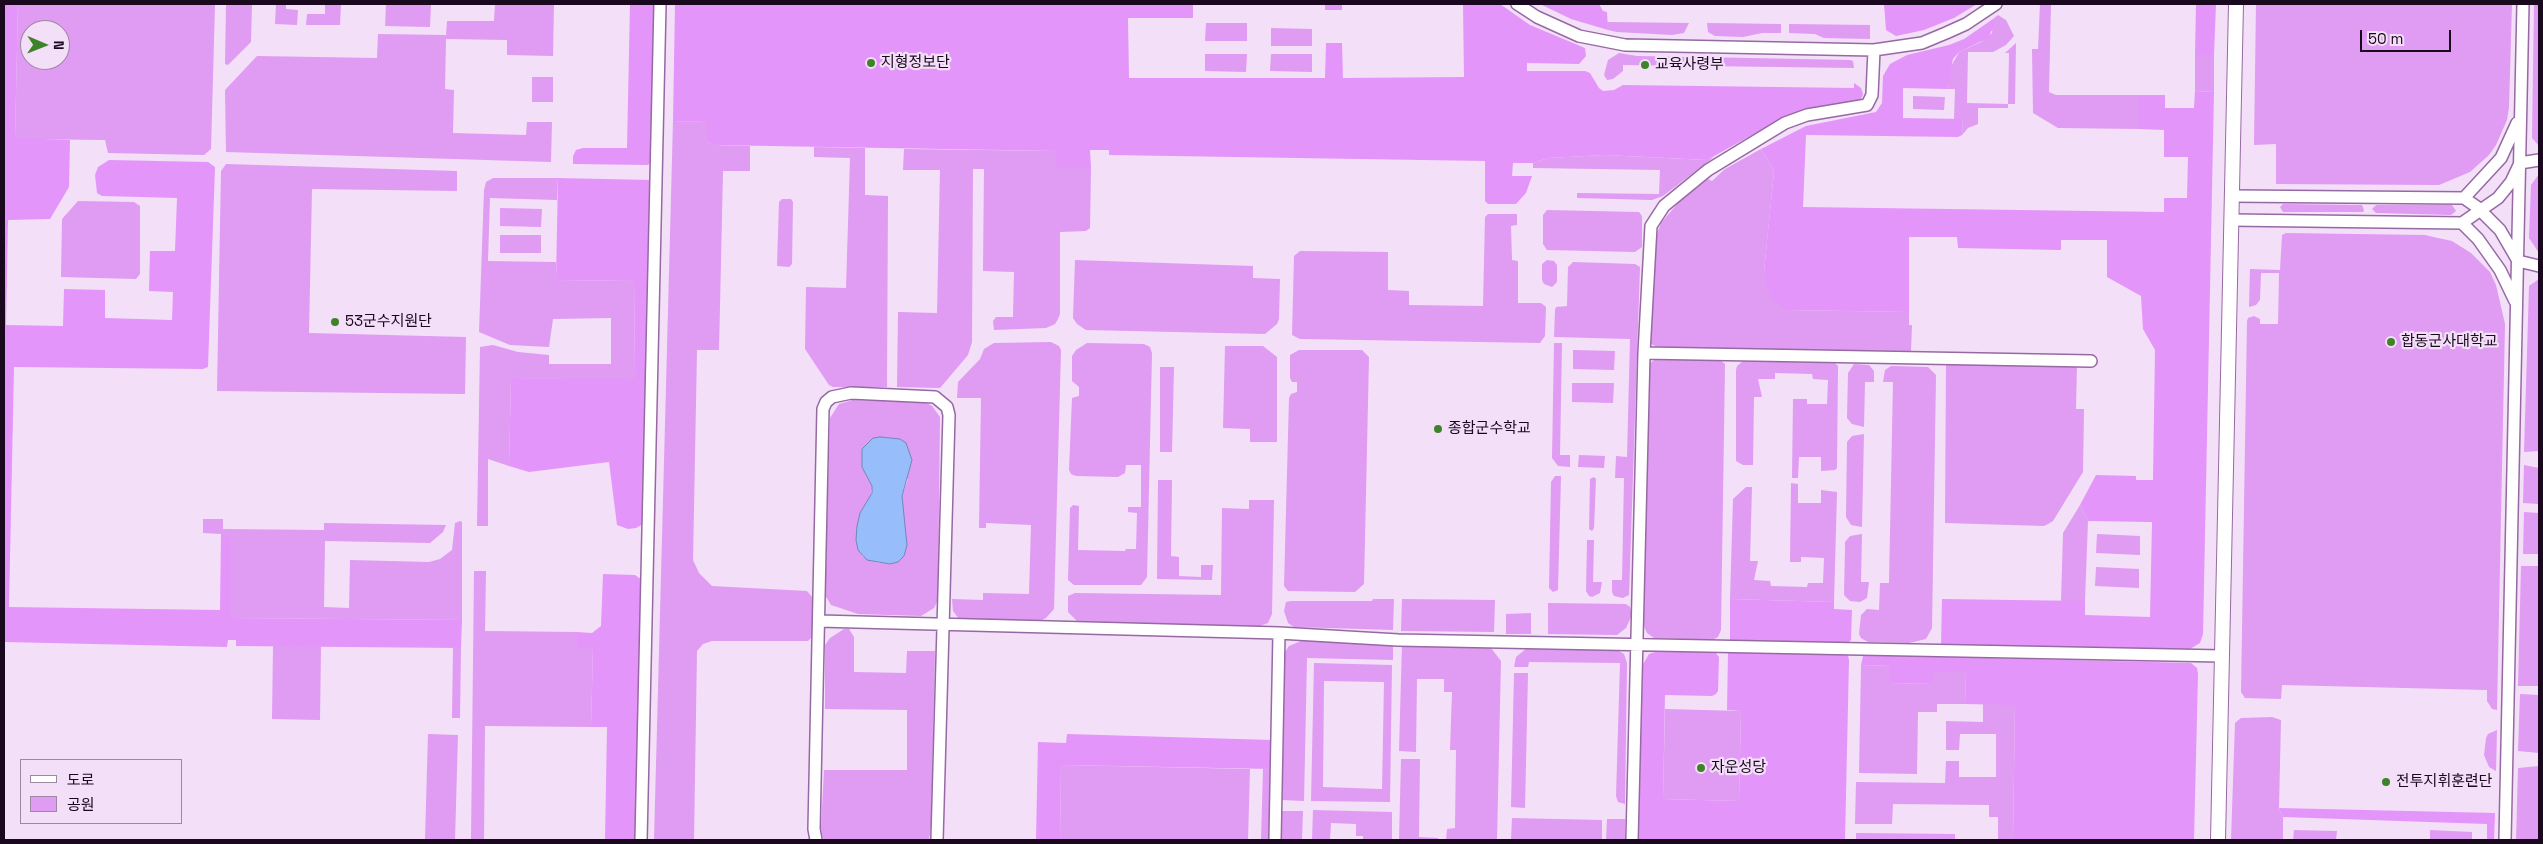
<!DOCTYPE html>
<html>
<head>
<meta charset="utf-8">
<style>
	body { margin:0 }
	#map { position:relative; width:2543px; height:844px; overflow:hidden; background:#f3dff8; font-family:"Space Grotesk","Noto Sans KR",sans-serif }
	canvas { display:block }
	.frame { position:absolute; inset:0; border:5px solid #1a081e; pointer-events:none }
	.legend { position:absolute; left:20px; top:759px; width:162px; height:65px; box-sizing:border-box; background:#f3dff8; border:1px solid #9c89a1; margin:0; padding:6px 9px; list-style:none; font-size:15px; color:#1a081e }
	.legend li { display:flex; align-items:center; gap:10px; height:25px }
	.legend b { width:25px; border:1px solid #9c89a1 }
	.north { position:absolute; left:20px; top:20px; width:50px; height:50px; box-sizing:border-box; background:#f3dff8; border:1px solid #9c89a1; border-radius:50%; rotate:91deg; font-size:14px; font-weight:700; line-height:20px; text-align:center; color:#1a081e }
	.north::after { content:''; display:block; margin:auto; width:18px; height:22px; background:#3e8328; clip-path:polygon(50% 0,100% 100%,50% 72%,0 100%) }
	.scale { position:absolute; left:2360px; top:30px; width:91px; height:22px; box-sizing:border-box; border:2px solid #1a081e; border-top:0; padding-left:6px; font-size:15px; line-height:18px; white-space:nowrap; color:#1a081e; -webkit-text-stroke:4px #f3dff8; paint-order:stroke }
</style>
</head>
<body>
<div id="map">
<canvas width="2543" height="844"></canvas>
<div class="frame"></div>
<ul class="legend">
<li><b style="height:6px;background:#fff"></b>도로</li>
<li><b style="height:14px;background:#e09bf2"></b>공원</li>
</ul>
<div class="north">N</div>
<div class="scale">50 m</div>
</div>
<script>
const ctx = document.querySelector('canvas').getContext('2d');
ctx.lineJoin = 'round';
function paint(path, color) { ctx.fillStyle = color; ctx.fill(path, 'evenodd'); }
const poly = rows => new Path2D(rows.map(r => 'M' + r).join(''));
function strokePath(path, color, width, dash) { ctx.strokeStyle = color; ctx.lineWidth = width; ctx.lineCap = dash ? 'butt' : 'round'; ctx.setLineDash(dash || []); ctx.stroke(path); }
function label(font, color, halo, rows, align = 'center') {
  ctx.font = font + ' "Space Grotesk","Noto Sans KR",sans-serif'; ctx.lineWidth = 4.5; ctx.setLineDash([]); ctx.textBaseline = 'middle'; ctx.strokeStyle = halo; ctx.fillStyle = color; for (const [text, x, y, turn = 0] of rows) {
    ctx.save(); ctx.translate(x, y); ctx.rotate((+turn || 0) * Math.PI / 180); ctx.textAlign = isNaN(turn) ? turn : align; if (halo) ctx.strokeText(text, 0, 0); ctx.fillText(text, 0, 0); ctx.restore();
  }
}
paint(poly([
	[18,4,215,4,211,149,204,155,108,153,105,140,15,139],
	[30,30,60,30,60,60,30,60],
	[226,4,252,4,251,42,228,65,225,64],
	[276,4,286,4,286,9,298,10,297,25,275,24],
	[325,4,341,4,340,25,306,25,307,14,325,14],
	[386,4,431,4,430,27,385,26],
	[495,4,554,4,553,56,507,55,507,40,446,39,445,89,454,90,453,133,526,135,527,122,552,122,551,162,226,152,225,90,257,56,377,58,378,34,446,35,447,21,494,21],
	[2040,4,2051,4,2049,92,2056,95,2139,95,2139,129,2058,128,2033,113,2032,49,2038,49],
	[2256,4,2512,4,2509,107,2507,120,2496,145,2489,155,2470,172,2439,185,2276,184,2276,144,2254,145],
	[2534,4,2539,4,2539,146,2532,138],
	[1998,15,2006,20,2014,36,2006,45,1993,52,1968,52,1967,103,2008,104,2009,53,2005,53,2016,43,2015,104,2008,104,2008,108,1978,108,1978,124,1968,128,1962,135,1963,119,1954,119,1955,89,1947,89,1949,70,1959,52,1981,42,1992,33,1993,19],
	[1607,22,1689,23,1684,33,1672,35,1617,32,1608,30],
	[1206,23,1247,23,1247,41,1205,41],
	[1707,23,1781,24,1781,33,1762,33,1743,37,1715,36,1708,32],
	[1789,24,1870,25,1870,39,1824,38,1815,34,1789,33],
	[1271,28,1312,29,1312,46,1271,46],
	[1619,53,1637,56,1692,57,1692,66,1623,65,1623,71,1613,79,1607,80,1604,75,1608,60],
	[1205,54,1247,54,1246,72,1205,71],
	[1271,54,1312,54,1312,72,1270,71],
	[2195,55,2214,55,2214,92,2195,91],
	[1701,57,1850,60,1853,61,1854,68,1701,66],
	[532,77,553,77,553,102,532,102],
	[1913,96,1945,97,1944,110,1913,109],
	[673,121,707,122,707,142,713,145,750,146,750,171,723,171,719,350,697,350,693,560,699,573,712,586,807,591,813,598,812,637,808,641,712,641,703,644,697,651,694,840,654,840],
	[814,147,865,148,865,195,888,196,887,387,833,387,829,385,805,349,806,287,846,288,850,158,814,157],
	[904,149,1056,151,1056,168,1091,168,1090,228,1086,231,1060,232,1060,314,1058,319,1055,324,1046,328,994,330,993,321,996,317,1013,317,1014,272,983,271,984,169,973,169,972,342,968,355,940,388,897,387,898,312,937,313,940,170,903,170],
	[1761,149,1774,171,1764,272,1788,310,1909,312,1909,325,1912,325,1911,351,1659,348,1651,344,1655,249,1657,234,1661,223,1678,203,1708,179,1712,181,1725,169],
	[1605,155,1706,160,1714,157,1663,196,1652,200,1577,198,1577,193,1659,194,1660,170,1533,168,1533,163,1548,158],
	[226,164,457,171,457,191,312,189,309,333,466,337,465,394,217,391,221,171],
	[2539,174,2539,253,2529,238,2531,185],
	[493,178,558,178,557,200,490,198,488,261,556,262,556,280,635,281,634,380,511,378,509,466,488,459,488,526,477,526,480,347,493,345,518,352,549,355,549,364,611,364,611,318,553,319,549,347,510,345,479,332,484,190,486,182],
	[782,199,791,199,793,202,792,264,789,267,777,266,779,202],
	[78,201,134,202,140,206,140,274,136,279,61,277,62,219],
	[2283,204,2362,205,2364,210,2363,212,2283,212,2280,207],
	[2376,205,2452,205,2456,211,2451,215,2376,213,2372,209],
	[500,208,542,209,541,227,500,226],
	[1547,210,1639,212,1642,216,1642,247,1635,252,1547,250,1543,244,1543,215],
	[1488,214,1517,214,1517,225,1511,226,1512,260,1518,261,1518,303,1541,303,1546,307,1545,336,1540,343,1300,339,1292,335,1294,256,1300,251,1388,252,1388,290,1409,291,1409,305,1483,306,1485,217],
	[2286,233,2425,235,2438,238,2452,241,2471,253,2490,272,2496,285,2505,324,2497,710,2492,709,2487,701,2487,690,2282,685,2281,699,2245,698,2241,692,2247,321,2248,318,2254,316,2260,319,2260,324,2278,324,2279,273,2261,273,2260,300,2256,305,2249,307,2250,269,2280,270,2282,235],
	[500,235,541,235,541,253,500,253],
	[1075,260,1253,266,1253,278,1280,279,1279,319,1277,324,1265,334,1086,330,1077,324,1073,318],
	[1547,260,1554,261,1557,265,1557,282,1552,287,1544,284,1542,280,1542,264],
	[1573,262,1635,264,1640,267,1629,595,1623,598,1614,596,1612,592,1612,580,1622,580,1624,478,1615,478,1616,456,1627,457,1630,339,1554,337,1555,310,1556,307,1567,306,1568,267],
	[2539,279,2539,451,2524,452,2529,286],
	[1051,342,1059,346,1061,350,1054,609,1046,618,1040,621,959,619,953,611,952,599,983,600,983,593,1029,594,1031,525,986,523,986,528,979,528,981,398,957,398,958,382,980,359,984,349,994,343],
	[1087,343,1144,344,1150,347,1152,353,1147,577,1141,585,1074,585,1068,580,1070,508,1073,505,1079,506,1078,550,1125,551,1126,549,1136,549,1137,513,1128,512,1128,507,1141,507,1141,465,1126,465,1125,473,1118,477,1076,476,1071,474,1069,470,1072,398,1079,396,1079,387,1072,381,1072,356,1076,350],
	[1554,343,1562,343,1560,455,1570,455,1570,467,1558,466,1552,458],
	[1225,346,1263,346,1277,357,1277,442,1250,442,1250,429,1223,428],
	[1299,350,1362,350,1369,357,1364,584,1355,592,1288,591,1284,586,1289,398,1291,394,1297,392,1297,382,1292,382,1290,378,1290,355],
	[1573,350,1615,351,1614,370,1573,369],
	[1657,358,1720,360,1725,364,1721,630,1718,637,1712,640,1654,638,1647,633,1642,622,1649,364],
	[1743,361,1835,363,1838,366,1837,468,1835,470,1821,471,1821,457,1799,457,1798,478,1792,478,1793,399,1807,399,1807,404,1827,404,1828,380,1813,379,1812,374,1775,373,1775,379,1758,379,1762,397,1754,397,1753,465,1743,465,1736,461,1736,370,1737,366],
	[1946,363,2077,365,2076,409,2084,409,2083,472,2053,521,2048,524,2044,526,1945,523],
	[1854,364,1869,365,1874,371,1874,382,1865,382,1864,427,1852,424,1847,418,1848,373],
	[1891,366,1928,367,1936,375,1932,628,1926,639,1909,643,1868,642,1861,638,1859,634,1861,615,1867,609,1879,610,1880,583,1889,583,1893,382,1883,382,1885,370],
	[1160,367,1174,367,1172,452,1160,452],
	[1572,383,1614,383,1613,403,1572,402],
	[853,400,925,402,932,406,940,417,938,600,934,608,921,616,858,614,831,605,825,595,830,418,839,404],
	[865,473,908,479,902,496,903,506,890,564,875,562,862,556,860,513,870,499,872,486],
	[1864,434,1862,527,1851,525,1846,517,1847,442,1852,436],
	[1579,455,1605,456,1604,468,1578,467],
	[2524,465,2539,468,2539,504,2523,503],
	[1555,476,1561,476,1558,590,1553,592,1549,588,1551,482],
	[1594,477,1596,479,1594,528,1592,531,1589,529,1590,479],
	[1158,480,1172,480,1171,556,1179,557,1179,576,1201,577,1201,565,1213,565,1212,580,1157,579],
	[1791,483,1798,484,1798,503,1821,503,1821,490,1837,492,1834,602,1730,599,1733,499,1746,487,1752,487,1750,561,1758,561,1754,580,1770,581,1771,586,1807,587,1808,583,1823,583,1824,558,1801,557,1801,562,1790,562],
	[1249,500,1274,500,1272,614,1268,623,1257,627,1087,623,1077,621,1068,612,1068,596,1075,593,1221,595,1222,508,1249,509],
	[2080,505,2088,521,2085,601,2061,601,2063,533],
	[2524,512,2539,513,2538,554,2523,554],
	[203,519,223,519,223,529,324,530,324,523,446,525,443,532,430,543,325,541,324,607,349,608,350,560,429,562,440,559,452,550,455,523,460,521,462,522,462,620,231,618,231,543,221,534,203,533],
	[1862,534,1861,582,1869,582,1867,598,1860,602,1850,601,1844,595,1845,548,1845,542,1850,536],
	[2097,534,2140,536,2140,555,2096,553],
	[1587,540,1594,540,1593,582,1602,582,1600,593,1592,597,1589,596,1586,591],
	[2521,566,2539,566,2539,686,2518,686],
	[2096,567,2139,569,2139,588,2095,586],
	[474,571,486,571,485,631,577,632,577,648,593,648,591,727,485,726,484,840,471,840],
	[1373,599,1394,599,1393,630,1294,627,1288,623,1284,611,1286,602,1291,601,1372,601],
	[1402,599,1495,600,1494,632,1401,631],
	[1548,603,1626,604,1630,607,1632,615,1626,628,1617,635,1548,634],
	[1531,613,1531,634,1506,634,1506,614],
	[844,629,849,629,854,637,854,672,906,673,907,651,935,651,931,827,929,840,825,840,823,838,821,828,824,770,907,770,907,710,825,709,825,645,830,638],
	[1301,641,1393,642,1393,660,1307,658,1304,801,1282,800,1285,652,1289,646],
	[1402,643,1484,646,1491,648,1501,661,1497,840,1446,840,1447,829,1455,828,1456,750,1450,750,1452,692,1444,692,1444,679,1417,679,1416,752,1399,751],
	[273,646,321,646,320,720,272,719],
	[453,647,461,648,460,718,452,718],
	[1527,648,1617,650,1624,654,1627,663,1625,804,1618,802,1616,796,1620,663,1529,662,1528,667,1514,667,1516,657],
	[1314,663,1392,665,1390,802,1311,801],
	[1324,681,1384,682,1382,789,1323,787],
	[1861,665,1890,666,1890,683,1932,684,1932,672,1966,672,1965,704,1937,704,1937,712,1918,712,1917,774,1859,773],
	[1514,673,1528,673,1525,808,1511,807],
	[2520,694,2539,695,2539,753,2518,751],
	[1983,704,2015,704,2013,840,1998,840,1998,817,1989,817,1989,805,1893,804,1892,824,1855,824,1856,782,1945,783,1946,761,1959,761,1959,777,1996,777,1996,734,1960,734,1959,750,1946,750,1946,721,1983,722],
	[1665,709,1741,711,1739,801,1663,799],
	[2272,717,2281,720,2279,808,2283,817,2283,840,2231,840,2235,723,2241,718],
	[2497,730,2496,771,2489,767,2484,755,2486,738,2488,734],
	[428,734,458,735,455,840,425,840],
	[1401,759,1420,759,1419,837,1438,838,1438,840,1399,840],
	[1061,765,1250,769,1248,840,1060,840],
	[2539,766,2539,840,2516,840,2518,768],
	[1263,769,1271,769,1270,840,1261,840],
	[1313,810,1392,812,1392,840,1363,840,1363,836,1356,836,1356,824,1331,823,1330,840,1312,840],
	[1282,811,1303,811,1302,840,1281,840],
	[1512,818,1602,820,1602,840,1511,840],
	[1607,819,1625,819,1625,840,1606,840],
	[2294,830,2337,831,2336,840,2293,840],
	[2430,830,2472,832,2472,840,2430,840],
	[1856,833,1955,834,1955,840,1856,840]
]), '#e09bf2');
paint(poly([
	[4,4,18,4,15,138,70,140,69,187,50,219,8,220,6,325,63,326,64,289,105,290,105,318,172,320,173,292,149,291,150,251,175,251,177,198,102,196,97,193,95,175,98,167,109,160,208,162,215,167,208,367,203,369,14,367,9,607,220,610,221,534,227,536,231,543,231,618,462,620,461,648,236,646,236,640,228,640,227,647,5,642,4,706],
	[630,4,655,4,651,162,648,165,573,164,573,156,576,150,583,148,627,148],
	[675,4,1193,4,1193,18,1128,18,1129,78,1325,78,1326,43,1342,43,1343,78,1464,77,1463,4,1342,4,1342,10,1325,10,1325,4,1500,4,1530,25,1585,48,1586,56,1579,64,1527,63,1527,71,1585,71,1590,73,1599,88,1603,91,1614,90,1623,85,1854,88,1854,83,1861,88,1863,94,1861,99,1857,103,1819,107,1788,115,1707,160,1605,155,1548,158,1533,163,1513,163,1512,176,1532,176,1526,193,1516,204,1488,204,1485,201,1485,161,1109,155,1109,150,1090,150,1091,168,1056,168,1056,151,713,145,707,142,707,122,673,121],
	[1540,4,1599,4,1603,11,1607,12,1608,30,1571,19],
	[1884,4,1977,4,1954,18,1924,30,1896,36,1886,30],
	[2196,4,2216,4,2214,55,2195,55],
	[1993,19,1994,26,1988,38,1959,52,1953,59,1947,89,1903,88,1903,118,1963,119,1962,135,1958,137,1806,135,1803,207,2164,212,2164,198,2187,198,2188,157,2164,157,2164,130,2139,129,2139,95,2165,95,2165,108,2194,108,2195,91,2214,92,2203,634,2200,643,2190,649,1941,645,1942,599,2085,601,2085,615,2150,617,2152,522,2088,521,2080,505,2096,475,2136,476,2136,480,2153,480,2155,350,2143,329,2141,296,2107,277,2107,240,2061,240,2061,250,1958,248,1957,237,1909,237,1909,312,1788,310,1774,302,1768,290,1764,272,1774,171,1761,149,1806,126,1876,112,1882,103,1883,76,1890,64,1907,55,1949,45,1964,39],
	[558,178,651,180,645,523,636,528,628,529,617,525,609,462,529,472,509,466,511,378,634,379,635,281,556,280],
	[603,574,635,575,642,580,638,840,605,840,607,727,591,727,593,648,577,648,577,632,592,633,601,626],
	[1730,599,1834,602,1834,609,1852,610,1851,640,1847,644,1730,640],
	[1655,652,1715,652,1719,657,1718,691,1716,694,1712,696,1665,695,1663,799,1739,801,1741,711,1727,710,1728,652,1844,653,1848,656,1849,660,1845,840,1636,840,1642,666,1649,654],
	[1867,655,2191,663,2197,668,2198,674,2194,840,2013,840,2015,705,1965,704,1966,672,1933,672,1932,684,1889,683,1890,666,1861,665,1863,656],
	[1067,734,1272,740,1271,769,1061,765,1060,840,1036,840,1038,742,1066,743],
	[2279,808,2495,813,2494,840,2487,840,2487,824,2283,817]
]), '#e495f9');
const water = poly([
	[880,437,900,439,906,443,912,460,902,496,907,545,904,556,898,562,890,564,867,560,858,550,856,540,857,526,860,513,872,493,872,486,862,467,862,449,873,438,880,437]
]);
paint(water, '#97befa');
strokePath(water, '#7287b8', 1);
const minor = poly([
	[1517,4,1537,17,1579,36,1625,45,1874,50,1922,43,1946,33,1966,24,1996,4],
	[2232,196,2464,198,2477,207,2500,230,2518,261,2539,266],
	[2464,198,2501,158,2517,123],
	[2231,220,2462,223,2498,198,2511,182,2520,163,2539,160],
	[2462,223,2478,239,2500,270,2515,301],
	[1644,353,2091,361],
	[819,621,1279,633,1398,640,2222,656],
	[641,840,660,4],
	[816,840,814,829,823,409,826,402,832,397,851,393,935,397,947,407,949,415,937,840],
	[1275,840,1279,633],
	[1632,840,1644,353,1651,226,1664,206,1708,170,1785,123,1807,115,1867,105,1872,95,1874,50],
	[2505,840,2523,4]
]);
const tertiary = poly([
	[2218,840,2236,4]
]);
strokePath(minor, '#9769a3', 14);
strokePath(tertiary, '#9769a3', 16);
strokePath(minor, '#fff', 11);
strokePath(tertiary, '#fff', 14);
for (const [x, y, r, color] of [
	[871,63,5,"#3e8328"],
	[1645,65,5,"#3e8328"],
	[335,322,5,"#3e8328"],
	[2391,342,5,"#3e8328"],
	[1438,429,5,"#3e8328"],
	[1701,768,5,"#3e8328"],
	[2386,782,5,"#3e8328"]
]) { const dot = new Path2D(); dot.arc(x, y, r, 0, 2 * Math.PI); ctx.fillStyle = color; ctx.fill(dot); strokePath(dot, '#f3dff8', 2); }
label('15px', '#1a081e', '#f3dff8', [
	["지형정보단",881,63],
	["교육사령부",1655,65],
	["53군수지원단",345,322],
	["합동군사대학교",2401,342],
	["종합군수학교",1448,429],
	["자운성당",1711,768],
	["전투지휘훈련단",2396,782]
], 'left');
</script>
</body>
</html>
